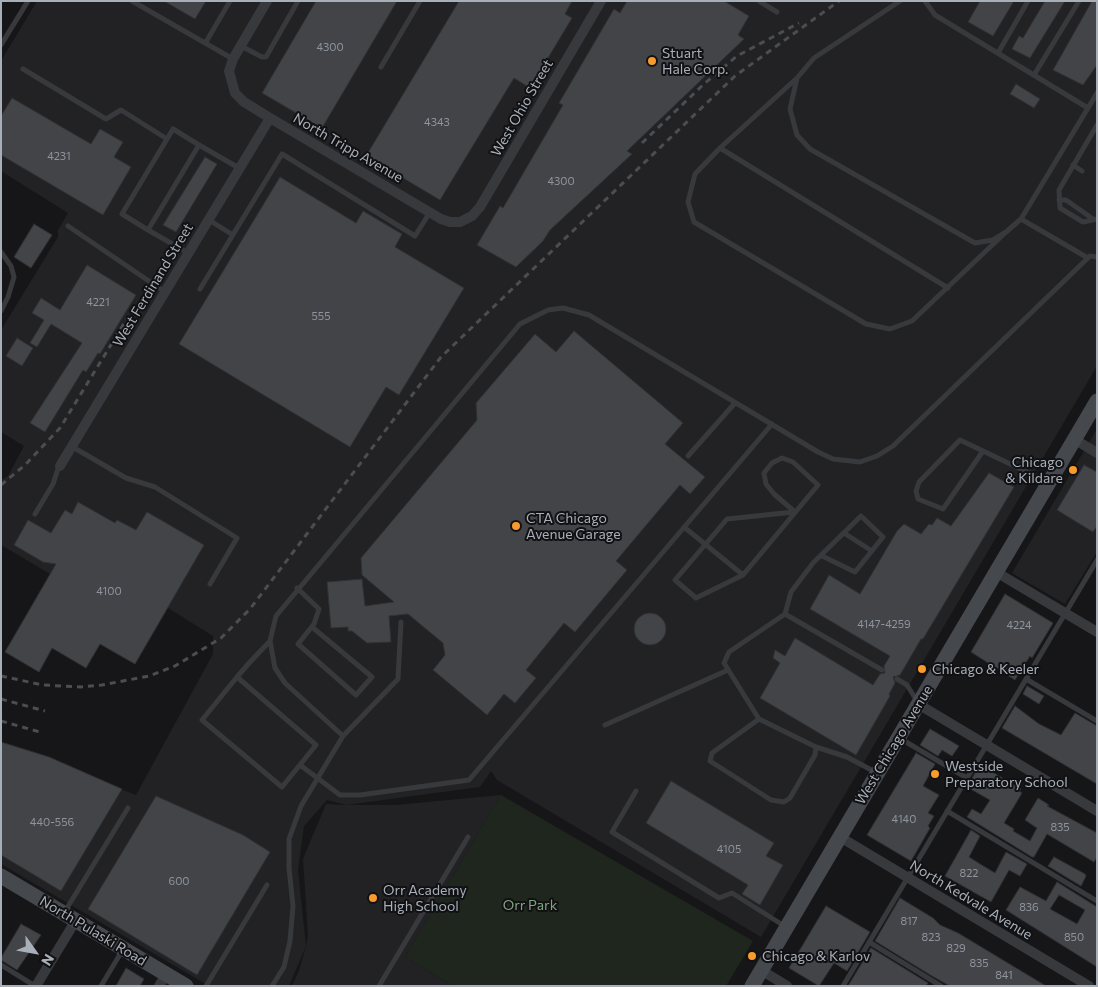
<!DOCTYPE html>
<html>
<head>
<meta charset="utf-8">
<style>
	body { margin:0 }
	#map { position:relative; width:1098px; height:987px; overflow:hidden; background:#161618; font-family:Commissioner,sans-serif }
	canvas { display:block }
	.frame { position:absolute; inset:0; border:2px solid #a8afb9; pointer-events:none }
	.north { position:absolute; left:10px; top:927px; width:50px; height:50px; -webkit-text-stroke:4px #111113; paint-order:stroke; rotate:122deg; font-size:14px; font-weight:700; line-height:20px; text-align:center; color:#a8afb9 }
	.north::after { content:''; display:block; margin:auto; width:18px; height:22px; background:#a8afb9; clip-path:polygon(50% 0,100% 100%,50% 72%,0 100%) }
</style>
</head>
<body>
<div id="map">
<canvas width="1098" height="987"></canvas>
<div class="frame"></div>
<div class="north">N</div>
</div>
<script>
const ctx = document.querySelector('canvas').getContext('2d');
ctx.lineJoin = 'round';
function paint(path, color) { ctx.fillStyle = color; ctx.fill(path, 'evenodd'); }
const poly = rows => new Path2D(rows.map(r => 'M' + r).join(''));
function strokePath(path, color, width, dash) { ctx.strokeStyle = color; ctx.lineWidth = width; ctx.lineCap = dash ? 'butt' : 'round'; ctx.setLineDash(dash || []); ctx.stroke(path); }
function label(font, color, halo, rows, align = 'center') {
  ctx.font = font + ' Commissioner,sans-serif'; ctx.lineWidth = 4; ctx.setLineDash([]); ctx.textBaseline = 'middle'; ctx.strokeStyle = halo; ctx.fillStyle = color; for (const [text, x, y, turn = 0] of rows) {
    ctx.save(); ctx.translate(x, y); ctx.rotate((+turn || 0) * Math.PI / 180); ctx.textAlign = isNaN(turn) ? turn : align; if (halo) ctx.strokeText(text, 0, 0); ctx.fillText(text, 0, 0); ctx.restore();
  }
}
paint(poly([
	[37,1,1097,1,1097,366,761,937,497,780,491,771,480,787,346,805,327,800,304,826,298,870,306,946,308,936,303,859,326,804,343,805,396,805,501,795,405,957,453,986,292,986,299,971,306,946,289,986,209,986,1,864,1,743,136,795,213,654,213,636,168,608,135,664,100,644,86,668,53,648,39,672,5,652,50,574,1,545,1,480,8,476,24,446,1,432,1,330,58,237,58,230,68,213,1,171,1,61],
	[1097,429,1097,552,1065,604,1012,573]
]), '#222225');
paint(poly([
	[501,795,753,941,726,986,453,986,405,957]
]), '#1e261e');
const building = poly([
	[164,1,206,1,195,19,164,1],
	[316,1,397,1,322,128,262,93,316,1],
	[459,1,572,1,565,14,572,18,530,88,514,78,440,200,366,156,459,1],
	[627,1,724,1,749,16,738,35,744,39,627,151,632,154,550,230,543,241,516,267,477,245,500,206,503,208,563,105,559,103,614,9,620,13,627,1],
	[980,1,1014,1,993,36,968,22,980,1],
	[1045,1,1065,1,1030,58,1012,49,1019,36,1023,38,1045,1],
	[1092,1,1097,1,1097,65,1083,85,1053,70,1092,1],
	[1016,84,1040,99,1034,108,1010,94,1016,84],
	[12,98,91,144,100,129,123,142,114,157,131,167,103,215,1,155,1,116,12,98],
	[205,157,217,164,176,232,163,225,205,157],
	[280,177,356,223,363,211,402,234,395,247,464,288,399,395,386,387,350,447,179,344,280,177],
	[34,224,52,235,31,268,14,257,34,224],
	[87,265,136,295,100,354,98,353,86,372,83,370,45,432,30,423,82,343,51,324,37,347,30,343,44,320,32,313,41,298,60,310,87,265],
	[574,331,683,423,665,444,705,477,690,494,680,485,616,561,627,570,575,632,564,623,526,670,536,678,515,703,504,694,487,715,433,670,445,655,443,643,408,614,389,616,391,642,367,643,352,631,348,631,348,627,331,628,327,582,362,579,365,606,394,602,362,575,361,558,477,420,476,403,535,334,556,352,574,331],
	[17,338,33,348,22,366,6,356,17,338],
	[1084,465,1097,472,1097,526,1093,532,1057,510,1084,465],
	[989,473,1014,487,923,639,921,639,900,675,893,677,895,683,889,694,890,696,856,755,760,698,780,663,773,658,775,650,785,656,795,638,873,685,880,674,885,673,884,666,890,656,810,609,829,575,860,594,897,531,904,524,921,534,929,524,932,525,937,518,951,526,989,473],
	[78,502,115,523,117,520,136,530,147,512,204,545,135,664,100,644,86,668,52,648,39,672,5,652,56,564,43,562,14,545,28,520,51,533,65,510,72,514,78,502],
	[1005,594,1053,623,1032,658,1030,656,1015,680,971,652,1005,594],
	'634 629a16 16 0 1 1 32 0a16 16 0 1 1-32 0Z',
	[1027,686,1044,696,1039,704,1023,694,1027,686],
	[1015,706,1039,724,1061,735,1075,713,1097,726,1097,784,1002,728,1015,706],
	[930,729,959,746,952,756,942,750,938,756,920,745,930,729],
	[1,742,49,757,122,789,61,891,1,855,1,742],
	[916,753,935,764,923,786,939,795,928,813,934,816,928,826,930,828,911,861,867,835,916,753],
	[979,766,982,766,1021,789,1019,791,1022,793,1004,823,1014,829,1013,831,1030,841,1037,828,1025,820,1038,798,1049,805,1047,806,1097,833,1097,857,1094,862,1047,834,1034,857,1032,857,967,817,972,809,981,814,990,800,967,787,979,766],
	[671,781,774,843,766,856,783,865,760,905,742,894,748,885,646,823,671,781],
	[156,796,243,835,270,852,197,975,88,909,156,796],
	[971,830,980,836,969,857,980,864,995,873,1006,852,1027,864,1020,876,1009,870,991,902,945,876,971,830],
	[1054,857,1085,874,1086,876,1081,886,1048,866,1054,857],
	[1057,882,1097,907,1097,967,1006,910,1020,887,1046,901,1057,882],
	[1059,895,1085,910,1077,924,1050,909,1059,895],
	[900,898,933,918,940,925,958,933,1046,986,950,986,932,976,875,941,900,898],
	[826,906,870,932,847,971,834,963,819,986,789,968,826,906],
	[21,924,41,935,17,970,1,960,1,958,21,924],
	[871,948,928,983,926,986,848,986,871,948],
	[126,968,144,979,140,986,116,986,126,968]
]);
paint(building, '#424448');
strokePath(building, '#303134', 1);
strokePath(poly([
	[132,1,233,59],
	[759,1,777,12],
	[900,1,814,58,797,78,790,109,797,135,810,149,975,243,993,240,1006,232,1021,219],
	[925,1,935,15,1088,108],
	[206,42,230,1],
	[1,45,28,1],
	[241,46,262,57,266,57,298,1],
	[998,53,1028,1],
	[381,67,420,1],
	[23,69,106,119,121,110,167,139],
	[1034,75,1079,1],
	[797,78,720,148,695,174,688,202,694,222,866,324,890,329,912,321,1006,232],
	[1097,125,1059,190,1060,208,1083,222,1097,219],
	[720,148,948,288],
	[1073,165,1082,171],
	[1059,200,1066,200,1093,219],
	[209,220,233,235],
	[68,226,165,292],
	[148,230,122,214,173,129,199,145],
	[1,252,11,266,14,277,8,297,1,311],
	[188,253,148,230,199,145,239,168],
	[1088,258,1021,219,1097,93],
	[200,289,282,154,415,236,430,212],
	[71,446,126,478,155,487,237,538,210,584],
	[983,451,943,509,918,499,916,491,919,482,960,440,1029,473,1048,483],
	[688,456,735,403],
	[35,514,53,484,59,466],
	[684,527,743,575,818,485,793,462,782,458,772,463,764,473,766,484,774,494,795,512],
	[844,533,872,551],
	[822,556,855,572,883,537,861,516,813,563,791,592,785,614,729,652,724,663,759,719,816,747,847,757,877,773],
	[743,575,696,598,675,580,727,519,794,512],
	[297,588,319,609,314,624,298,644,356,695,372,677,312,627],
	[785,614,882,670],
	[237,677,316,745,282,787,202,720,237,677,250,662,270,641],
	[897,679,907,685,917,701],
	[1026,679,1097,721],
	[759,719,712,753,710,761,771,800,784,802,790,798,815,755,816,747],
	[605,725,728,670],
	[343,736,285,683,275,668,270,641,276,616,520,324,548,310,563,308,589,315,818,452,833,459,860,462,877,456,893,446,1090,256,1097,257],
	[901,739,967,778],
	[300,765,340,795,360,795,469,780,772,424],
	[636,791,612,832,719,898,732,893,786,927],
	[947,811,1097,901],
	[64,913,128,808],
	[869,942,941,986],
	[1,965,35,986],
	[101,986,122,951],
	[206,986,267,885],
	[272,986,284,967,290,941,293,906,289,868,289,839,301,806,343,736,398,679,401,622],
	[379,986,468,837],
	[843,986,1097,560]
]), '#37393d', 5);
strokePath(poly([
	[267,1,233,59,229,71,235,93,244,102,270,118,441,219,450,222,460,222,472,216,480,207,601,1],
	[1074,439,1097,453],
	[60,466,270,118],
	[996,572,1097,632],
	[918,704,1097,811],
	[840,837,1089,986],
	[761,970,787,986],
	[36,986,76,920],
	[159,986,166,974]
]), '#37393d', 10);
strokePath(poly([
	[1,876,186,986],
	[752,986,1097,401]
]), '#45484d', 15);
strokePath(poly([
	[642,143,704,84,737,56,799,23],
	[1,485,25,465,60,428,128,317],
	[1,676,43,685,81,687,102,685,149,676,175,666,221,638,250,609,441,357,735,76,839,1],
	[1,699,45,711],
	[1,721,40,732]
]), '#4a4d52', 3, [6, 5]);
for (const [x, y, r, color] of [
	[652,61,5,"#f99a2d"],
	[1073,470,5,"#f99a2d"],
	[516,526,5,"#f99a2d"],
	[922,669,5,"#f99a2d"],
	[935,774,5,"#f99a2d"],
	[373,898,5,"#f99a2d"],
	[752,956,5,"#f99a2d"]
]) { const dot = new Path2D(); dot.arc(x, y, r, 0, 2 * Math.PI); ctx.fillStyle = color; ctx.fill(dot); strokePath(dot, '#111113', 2); }
label('11px', '#8e949d', null, [
	["4300",330,47],
	["4343",437,122],
	["4231",59,156],
	["4300",561,181],
	["4221",98,302],
	["555",321,316],
	["4100",109,591],
	["4147-4259",884,624],
	["4224",1019,625],
	["4140",904,819],
	["440-556",52,822],
	["835",1060,827],
	["4105",729,849],
	["822",969,873],
	["600",179,881],
	["836",1029,907],
	["817",909,921],
	["823",931,937],
	["850",1074,937],
	["829",956,948],
	["835",979,963],
	["841",1004,975]
]);
label('14px', '#a8afb9', '#111113', [
	["Stuart",662,53],
	["Hale Corp.",662,69],
	["Chicago",1063,462,"right"],
	["& Kildare",1063,478,"right"],
	["CTA Chicago",526,518],
	["Avenue Garage",526,534],
	["Chicago & Keeler",932,669],
	["Westside",945,766],
	["Preparatory School",945,782],
	["Orr Academy",383,890],
	["High School",383,906],
	["Chicago & Karlov",762,956]
], 'left');
label('14px', '#a8afb9', '#111113', [
	["West Ohio Street",522,108,-60],
	["North Tripp Avenue",348,148,30],
	["West Ferdinand Street",153,285,-59],
	["West Chicago Avenue",894,745,-59],
	["North Kedvale Avenue",971,900,31],
	["North Pulaski Road",93,931,31]
]);
label('14px', '#80a47e', '#111113', [
	["Orr Park",530,905]
]);
</script>
</body>
</html>
